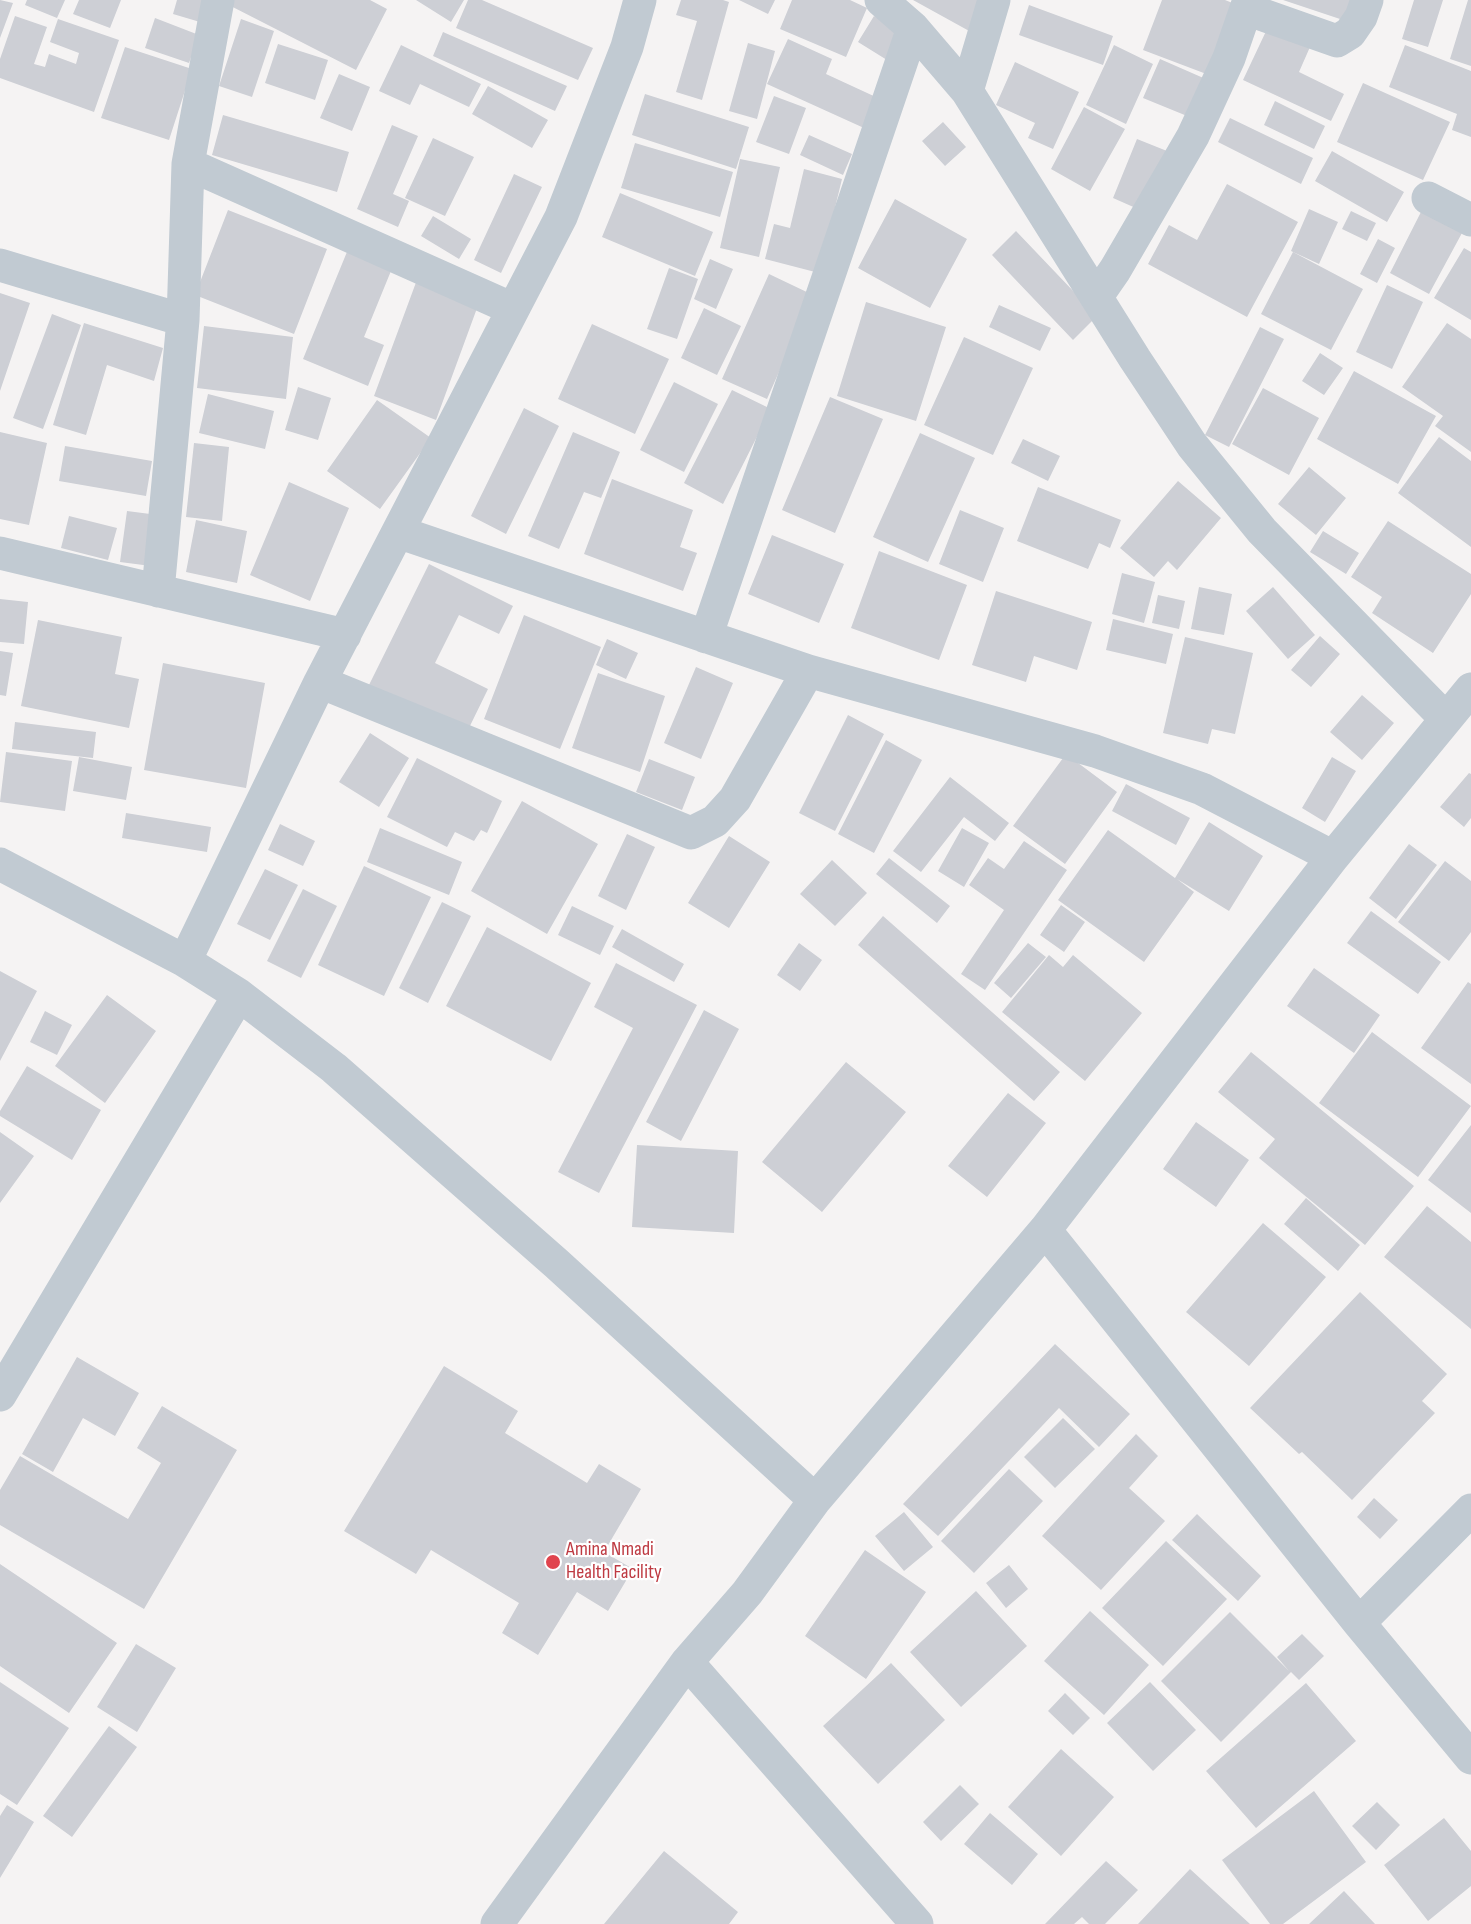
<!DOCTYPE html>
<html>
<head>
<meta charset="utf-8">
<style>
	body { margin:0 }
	canvas { display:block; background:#f5f3f3 }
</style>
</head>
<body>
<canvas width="1471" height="1924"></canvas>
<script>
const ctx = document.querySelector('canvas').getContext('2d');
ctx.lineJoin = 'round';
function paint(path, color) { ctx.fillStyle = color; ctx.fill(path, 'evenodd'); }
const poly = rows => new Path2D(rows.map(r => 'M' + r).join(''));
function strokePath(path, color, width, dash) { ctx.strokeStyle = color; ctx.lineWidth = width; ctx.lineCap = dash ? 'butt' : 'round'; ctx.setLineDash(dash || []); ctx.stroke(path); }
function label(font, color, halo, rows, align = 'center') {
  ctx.font = font + ' "Sofia Sans Condensed",sans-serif'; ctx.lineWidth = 4.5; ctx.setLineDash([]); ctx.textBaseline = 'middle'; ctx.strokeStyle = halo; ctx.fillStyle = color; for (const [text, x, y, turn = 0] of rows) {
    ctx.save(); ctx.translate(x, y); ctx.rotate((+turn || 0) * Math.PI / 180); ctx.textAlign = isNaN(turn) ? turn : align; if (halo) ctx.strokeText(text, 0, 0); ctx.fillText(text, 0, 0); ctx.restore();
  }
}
paint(poly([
	[0,0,13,3,0,38],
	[27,0,65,0,57,18,25,5],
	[79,0,121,0,110,28,73,14],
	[177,0,206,0,200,22,173,14],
	[219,0,370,0,387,9,356,70],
	[416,0,464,0,451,22],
	[468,0,482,0,593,48,578,80,456,28],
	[681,0,723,0,729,2,702,100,676,92,697,21,676,15],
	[739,0,775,0,768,14],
	[792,0,850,0,867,8,846,57,780,29],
	[913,0,989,0,971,32],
	[1162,0,1225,0,1235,4,1209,75,1143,50],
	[1283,0,1356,0,1349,22],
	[1414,0,1443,0,1428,47,1402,39],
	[1468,0,1471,0,1471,66,1450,59],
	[1029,5,1113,36,1103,65,1019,35],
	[15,16,47,27,34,64,45,67,49,54,76,64,79,53,50,42,58,19,119,40,94,112,0,78,0,59],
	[874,16,904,34,887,60,858,42],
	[155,18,199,35,189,63,145,48],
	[241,19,274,31,252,97,219,86],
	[1268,27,1310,47,1299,72,1344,94,1331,121,1243,80],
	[443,32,567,86,555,111,433,56],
	[788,39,832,59,826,74,878,98,864,128,767,84],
	[748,43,775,51,757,119,729,111],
	[278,44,328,60,315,100,265,83],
	[401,45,481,84,469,107,420,84,410,105,379,91],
	[1114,45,1153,64,1126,124,1086,105],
	[1405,45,1471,71,1471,137,1452,130,1457,114,1389,87],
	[125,47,192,69,169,140,101,118],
	[1160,59,1208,80,1192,118,1143,98],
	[1015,62,1079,92,1053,149,1028,138,1035,123,996,105],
	[339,74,370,87,352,131,320,118],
	[1363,83,1450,122,1423,180,1337,142],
	[488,86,548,120,532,148,472,114],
	[645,94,749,127,736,169,632,135],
	[774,96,806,108,789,154,756,142],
	[1275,101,1325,126,1314,149,1264,125],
	[1084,107,1125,129,1090,191,1051,169],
	[223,115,349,152,337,192,212,155],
	[1230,118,1313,158,1301,184,1218,142],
	[943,122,966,147,945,166,922,141],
	[392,125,418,136,393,194,409,201,398,227,357,209],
	[809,135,852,154,843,175,800,155],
	[433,138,474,157,445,216,405,198],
	[1137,139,1172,153,1147,213,1113,198],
	[635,143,733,172,720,217,621,188],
	[1332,151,1404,192,1387,222,1315,181],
	[740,159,780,167,759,257,720,248],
	[804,169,842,179,819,273,765,259,774,224,790,228],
	[514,174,542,187,501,273,474,260],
	[1227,184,1298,222,1247,317,1148,264,1169,225,1197,240],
	[620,193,713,232,695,276,602,237],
	[895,199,967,239,930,308,858,268],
	[1309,209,1338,222,1319,264,1291,251],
	[228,210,327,249,294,334,195,295],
	[1351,211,1376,223,1367,241,1342,229],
	[1421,212,1462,233,1429,294,1390,273],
	[433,216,471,239,459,259,421,236],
	[1016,231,1097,316,1073,340,992,255],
	[1378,239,1395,248,1377,283,1360,274],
	[349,247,393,266,364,337,384,345,368,386,303,359],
	[1464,248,1471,252,1471,320,1434,298],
	[1293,252,1363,289,1331,350,1261,314],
	[710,259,733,269,716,309,694,299],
	[669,268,698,279,677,339,647,329],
	[769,274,813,295,767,399,722,379],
	[418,277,480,300,436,420,374,396],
	[1387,285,1423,302,1392,369,1356,352],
	[0,293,30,303,0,391],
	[866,302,946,327,916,421,837,396],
	[999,305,1051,328,1040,351,989,327],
	[704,308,741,326,717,375,681,358],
	[52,314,81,325,43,429,13,418],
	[84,323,163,348,154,381,107,365,86,435,53,425],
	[1447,323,1471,339,1471,452,1435,426,1443,416,1402,387],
	[592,324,669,359,635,434,558,399],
	[204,326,293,337,286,399,197,388],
	[1260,327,1284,339,1229,447,1205,435],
	[964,337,1033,368,993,455,924,425],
	[1320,353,1343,368,1324,395,1302,381],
	[1354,371,1436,416,1398,484,1317,439],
	[674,382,718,404,684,472,640,450],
	[298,387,331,398,318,440,285,430],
	[1263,388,1319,418,1289,475,1232,444],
	[732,390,771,409,723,504,684,483],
	[208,394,274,411,265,449,199,433],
	[830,397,883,419,835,533,782,510],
	[377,400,431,438,380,509,327,471],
	[524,408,559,426,506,534,471,516],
	[0,432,47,443,29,525,0,519],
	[573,432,620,452,601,498,584,492,559,549,528,536],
	[920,433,975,458,928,562,873,537],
	[1439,437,1471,461,1471,547,1398,493],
	[1023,439,1060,456,1048,481,1011,463],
	[194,443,229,447,222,521,186,517],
	[65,446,152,461,146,496,59,481],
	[1309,467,1346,498,1316,535,1278,504],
	[612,479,693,510,680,547,697,553,683,591,584,554],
	[1178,481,1221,518,1177,570,1168,561,1154,577,1120,548],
	[289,482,349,508,310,601,250,575],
	[1038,487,1121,520,1110,548,1099,543,1088,569,1017,541],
	[960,510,1004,528,983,582,939,564],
	[127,511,158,515,151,566,120,562],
	[69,516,117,528,108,560,61,548],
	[196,520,247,531,237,583,186,572],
	[1388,521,1471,574,1471,594,1433,653,1372,613,1382,597,1351,577],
	[1323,531,1359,553,1346,574,1310,552],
	[772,535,844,564,819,623,748,594],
	[879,551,967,585,939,660,851,628],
	[429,564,513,606,499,634,459,615,435,663,488,689,467,732,369,685],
	[1122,573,1155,582,1144,623,1112,614],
	[1199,587,1232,594,1224,635,1191,629],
	[1273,587,1315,635,1288,659,1246,611],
	[996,591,1092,622,1077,670,1034,656,1026,682,972,665],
	[1158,595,1185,601,1179,629,1152,623],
	[0,599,28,602,24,644,0,642],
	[524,615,601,647,560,749,484,719],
	[1113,619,1173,634,1166,664,1106,650],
	[38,620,122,637,115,674,139,679,129,728,21,706],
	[1320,636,1340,654,1311,687,1291,670],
	[1185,637,1253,653,1235,734,1212,729,1208,744,1163,733],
	[607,639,638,653,626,679,596,665],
	[0,651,13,653,6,696,0,695],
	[163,663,265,683,246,788,144,770],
	[696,667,733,683,701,759,664,743],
	[598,673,665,696,640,772,572,748],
	[1362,695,1394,723,1362,760,1330,732],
	[848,715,884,734,835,831,799,813],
	[15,722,96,732,93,758,12,749],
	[370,733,409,758,379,807,339,782],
	[886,740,922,760,874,853,838,834],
	[6,752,72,761,65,811,0,802],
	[1066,754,1117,792,1065,864,1013,826],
	[79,757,132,767,126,800,73,791],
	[1332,757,1356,771,1325,822,1302,808],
	[417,758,502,801,487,833,481,830,474,841,455,832,447,847,387,817],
	[649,759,695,777,682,810,636,792],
	[1469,773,1471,774,1471,818,1464,827,1440,807],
	[950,777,1009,823,995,841,964,817,921,872,893,851],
	[1126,784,1190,818,1176,845,1112,811],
	[522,801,598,844,547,934,471,891],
	[126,813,211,827,207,852,122,838],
	[1209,822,1263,856,1229,911,1177,879,1194,892,1144,962,1058,900,1108,830,1175,878],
	[280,824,315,841,303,866,268,850],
	[380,828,462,862,449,895,367,862],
	[962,828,989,843,964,887,938,871],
	[627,834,655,847,626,910,598,896],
	[729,836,770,862,729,928,688,903],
	[1024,841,1067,870,985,990,961,974,1004,910,969,885,988,858,1004,869],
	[1409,844,1437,865,1396,919,1369,898],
	[889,858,950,906,937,923,876,874],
	[832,860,867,893,835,926,800,894],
	[1445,861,1471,881,1471,932,1449,961,1398,922],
	[364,866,431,897,384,996,318,965],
	[265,869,298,885,270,940,237,924],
	[303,889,337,906,301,978,267,961],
	[442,902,471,916,428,1003,399,988],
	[1061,905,1085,922,1064,952,1040,935],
	[572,906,614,926,600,955,558,935],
	[1371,911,1441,962,1418,994,1347,943],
	[883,916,1060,1072,1034,1101,858,945],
	[487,927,591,983,551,1061,446,1006],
	[622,929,684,964,674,982,612,947],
	[799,943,822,960,800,991,777,975],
	[1028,943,1046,957,1011,998,994,983],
	[1049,955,1063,967,1073,955,1142,1013,1085,1081,1002,1012],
	[616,963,697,1005,599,1193,558,1172,633,1028,594,1007],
	[1314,968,1380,1015,1354,1053,1287,1006],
	[0,971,37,991,0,1061],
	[1468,982,1471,984,1471,1084,1421,1048],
	[107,995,156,1031,105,1103,55,1066],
	[704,1010,739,1029,681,1141,646,1122],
	[45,1011,72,1025,57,1055,30,1042],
	[1372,1032,1471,1106,1418,1177,1319,1103],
	[1251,1052,1414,1186,1365,1245,1259,1158,1275,1139,1218,1092],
	[846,1062,906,1112,822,1212,762,1162],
	[27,1066,101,1110,72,1160,0,1116,0,1111],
	[1008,1093,1046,1123,987,1197,948,1166],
	[1196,1122,1249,1160,1216,1207,1163,1169],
	[1471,1125,1471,1213,1428,1180],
	[0,1132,34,1156,0,1203],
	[637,1145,738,1151,734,1233,632,1227],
	[1306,1198,1360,1245,1338,1271,1284,1224],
	[1427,1206,1471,1242,1471,1329,1384,1257],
	[1263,1223,1326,1277,1249,1366,1186,1312],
	[1360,1292,1447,1374,1422,1401,1435,1413,1352,1500,1302,1452,1299,1454,1250,1408],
	[1055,1344,1130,1414,1099,1447,1059,1408,938,1536,903,1504],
	[77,1357,139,1393,115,1436,83,1418,53,1472,22,1454],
	[444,1366,518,1411,505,1433,587,1483,599,1464,641,1489,604,1552,633,1569,608,1611,577,1592,538,1655,502,1633,519,1603,431,1550,416,1574,344,1531],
	[162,1406,237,1450,144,1609,0,1525,0,1490,20,1456,128,1519,161,1463,137,1448],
	[1063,1418,1095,1449,1055,1488,1024,1457],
	[1136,1434,1158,1456,1129,1488,1165,1521,1101,1590,1042,1536],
	[1009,1469,1043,1501,974,1573,941,1541],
	[1374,1498,1398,1520,1380,1539,1357,1517],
	[904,1512,933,1547,904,1571,875,1536],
	[1197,1514,1261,1576,1238,1601,1172,1540],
	[1166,1541,1227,1599,1163,1666,1102,1608],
	[865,1550,926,1592,866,1679,805,1636],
	[0,1564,117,1643,69,1713,0,1666],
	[1009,1565,1028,1589,1006,1608,986,1583],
	[976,1591,1027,1646,961,1707,910,1652],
	[1090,1611,1149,1665,1104,1715,1044,1661],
	[1230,1612,1289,1671,1277,1657,1302,1634,1324,1656,1299,1680,1291,1672,1221,1742,1161,1681],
	[136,1644,176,1668,137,1732,97,1707],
	[891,1663,945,1720,878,1784,823,1726],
	[0,1682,69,1728,17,1805,0,1794],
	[1150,1682,1196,1730,1153,1771,1107,1723],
	[1306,1683,1356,1741,1256,1828,1206,1771],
	[1065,1693,1090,1718,1073,1735,1048,1711],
	[109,1726,137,1747,72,1837,43,1816],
	[1061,1749,1114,1797,1061,1856,1008,1807],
	[960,1785,979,1804,941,1841,923,1822],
	[1314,1791,1366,1862,1283,1924,1270,1924,1222,1860],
	[1377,1802,1400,1825,1376,1850,1352,1826],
	[7,1805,34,1822,0,1878,0,1816],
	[990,1813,1038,1854,1012,1885,964,1844],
	[1444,1818,1471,1851,1471,1886,1428,1921,1384,1865],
	[664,1851,738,1912,729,1924,604,1924],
	[1106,1861,1138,1890,1105,1924,1089,1924,1082,1917,1074,1924,1045,1924],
	[1190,1869,1250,1924,1138,1924],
	[1344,1891,1375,1924,1309,1924]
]), '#cdcfd5');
strokePath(poly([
	[881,0,913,28,967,91,1135,359,1192,445,1262,531,1446,719],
	[1246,9,1337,41,1350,33,1361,17,1367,0],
	[967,91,994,0],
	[188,164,513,309],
	[1428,198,1471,220],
	[0,265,183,320],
	[1097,296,1115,270,1193,136,1229,58,1249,0],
	[398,532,808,671,1095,751,1202,789,1333,857],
	[0,553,345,635],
	[158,591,183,320,188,164,218,0],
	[706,637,913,28],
	[320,682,691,833,715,821,735,799,808,671],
	[0,864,185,961,239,995,334,1068,557,1264,815,1500,747,1593,687,1662,497,1924],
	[185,961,320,682,561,217,627,47,640,0],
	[1045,1230,1359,1623,1471,1758],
	[0,1395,239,995],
	[815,1500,1045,1230,1333,857,1471,689],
	[1359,1623,1471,1510],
	[687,1662,917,1924]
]), '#c1cad2', 33);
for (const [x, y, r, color] of [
	[553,1562,8,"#e0444e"]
]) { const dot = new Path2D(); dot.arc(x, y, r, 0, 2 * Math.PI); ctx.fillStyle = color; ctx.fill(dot); strokePath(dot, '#fff', 2); }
label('20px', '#be3a42', '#fff', [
	["Amina Nmadi",566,1550],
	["Health Facility",566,1573]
], 'left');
</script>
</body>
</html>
